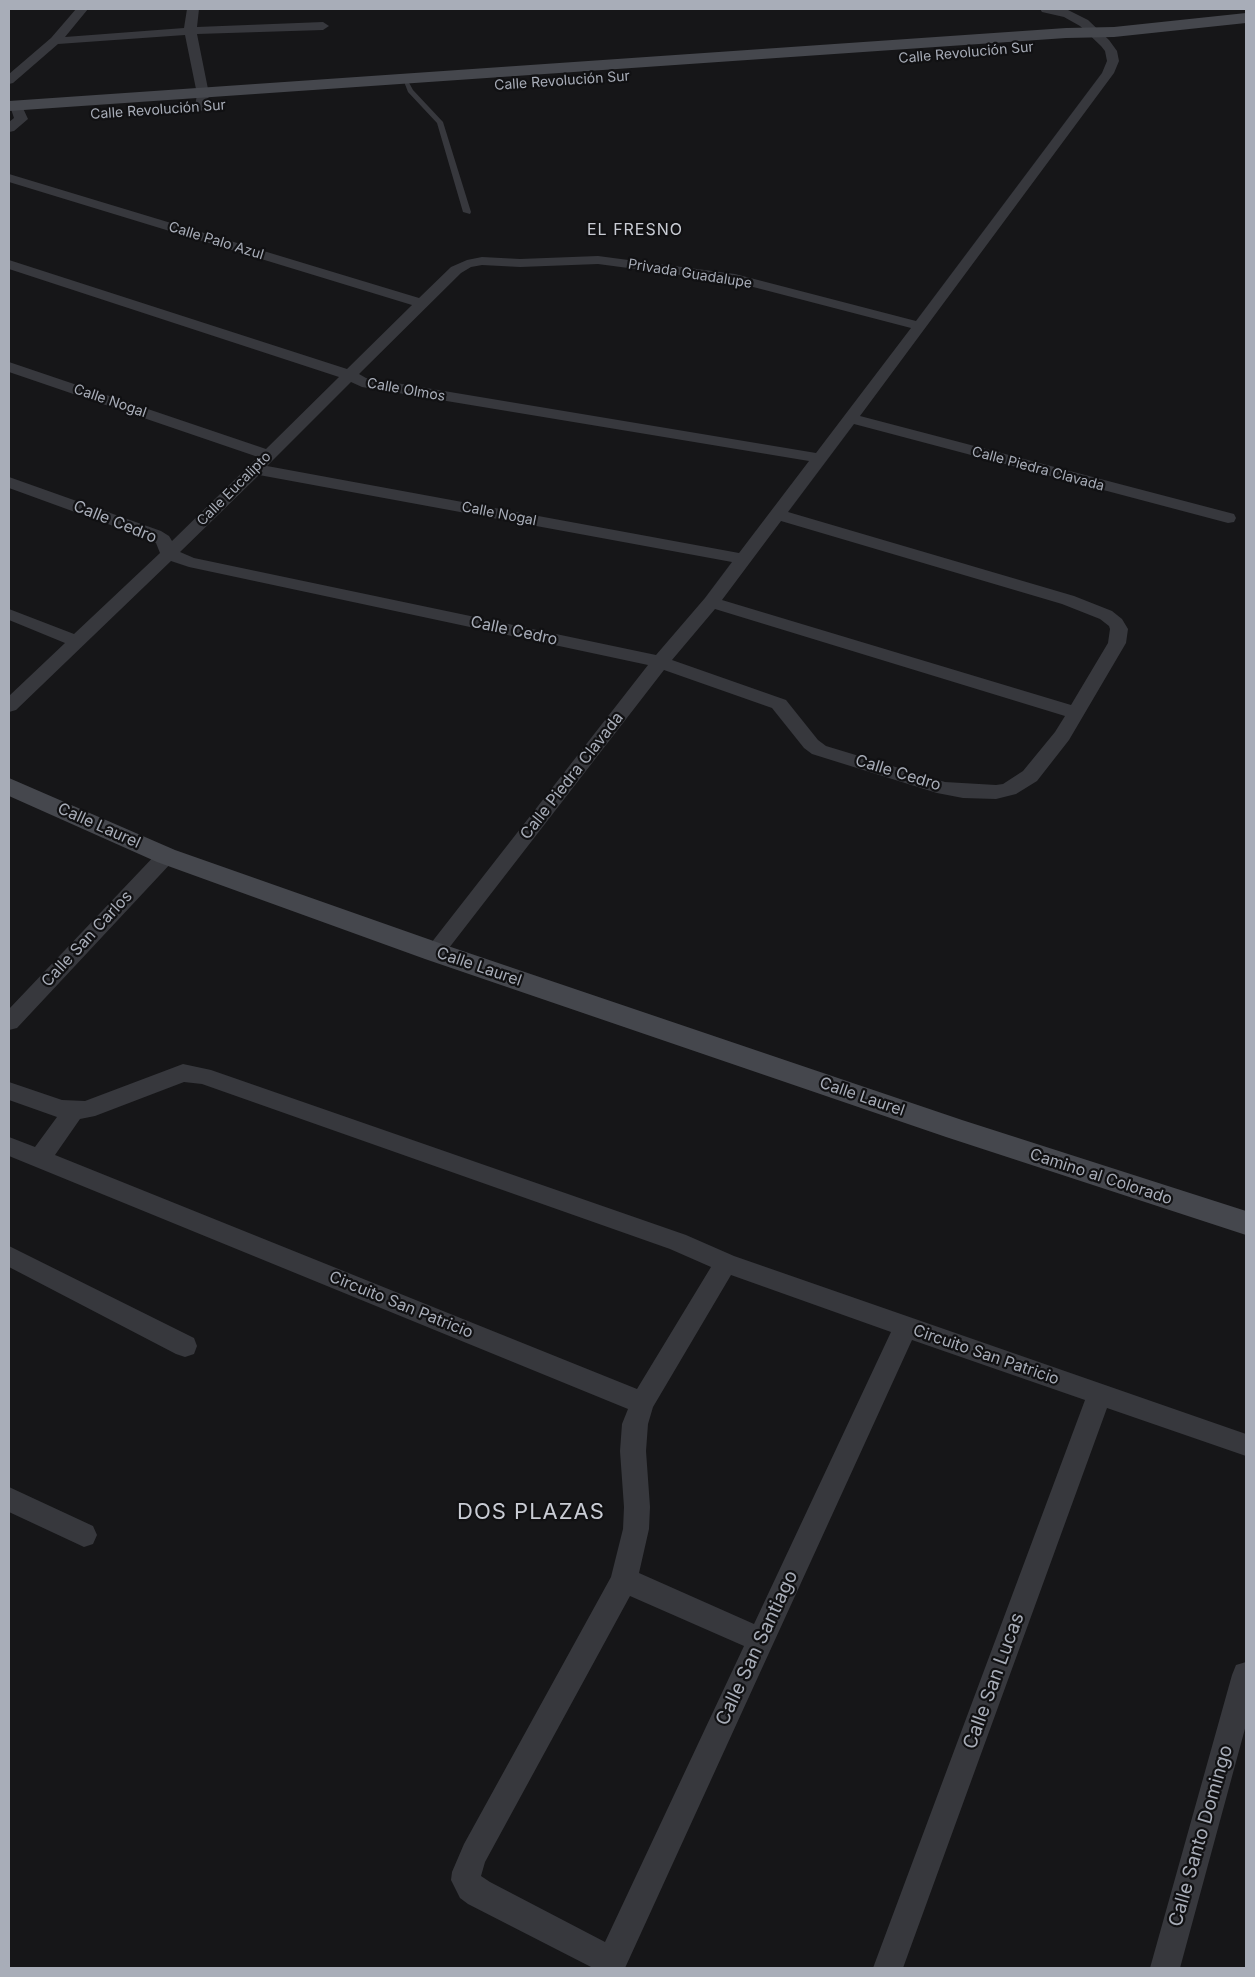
<!DOCTYPE html>
<html>
<head>
<meta charset="utf-8">
<style>
	body { margin:0 }
	#map { position:relative; width:1255px; height:1977px; overflow:hidden; background:#161618; font-family:Inter,sans-serif }
	canvas { display:block }
	.frame { position:absolute; inset:0; border:10px solid #a8adb8; pointer-events:none }
</style>
</head>
<body>
<div id="map">
<canvas width="1255" height="1977"></canvas>
<div class="frame"></div>
</div>
<script>
const ctx = document.querySelector('canvas').getContext('2d');
ctx.lineJoin = 'round';
const poly = rows => new Path2D(rows.map(r => 'M' + r).join(''));
function paint(path, color) { ctx.fillStyle = color; ctx.fill(path, 'evenodd'); }
function label(font, color, halo, rows, align = 'center') {
  ctx.font = font + ' Inter,sans-serif'; ctx.lineWidth = 4.5; ctx.setLineDash([]); ctx.textBaseline = 'middle'; ctx.strokeStyle = halo; ctx.fillStyle = color; for (const [text, x, y, turn = 0] of rows) {
    ctx.save(); ctx.translate(x, y); ctx.rotate((+turn || 0) * Math.PI / 180); ctx.textAlign = isNaN(turn) ? turn : align; if (halo) ctx.strokeText(text, 0, 0); ctx.fillText(text, 0, 0); ctx.restore();
  }
}
paint(poly([
	[403,79,407,79,413,90,443,122,471,212,470,214,463,212,437,123,408,92,403,79]
]), '#37383d');
paint(poly([
	[76,9,88,9,65,37,184,28,187,9,199,9,197,27,323,22,329,26,323,30,197,34,209,94,207,107,201,111,195,107,197,94,185,35,58,44,13,83,9,84,9,74,51,38,76,9],
	[1040,9,1068,10,1088,20,1109,40,1117,51,1119,61,1114,73,860,416,1234,514,1236,518,1234,522,1228,523,854,424,788,512,1074,596,1112,611,1122,619,1128,629,1126,643,1069,740,1037,781,1016,794,996,799,963,798,937,793,812,754,804,748,772,708,664,670,442,957,435,960,428,957,425,952,428,947,648,665,189,567,171,561,16,710,9,712,9,696,65,643,9,620,9,609,74,634,160,553,156,543,149,539,9,488,9,477,161,531,169,536,172,541,258,457,9,372,9,362,266,449,339,377,9,269,9,260,347,369,412,305,9,182,9,174,419,298,451,267,467,260,482,257,520,259,598,256,735,274,916,321,1102,73,1107,61,1105,51,1101,46,1080,26,1064,17,1042,12,1040,9],
	[598,264,734,282,911,328,816,453,366,378,359,374,461,273,471,267,482,265,520,267,598,264],
	[351,382,362,387,809,461,739,553,267,466,351,382],
	[259,475,732,562,705,598,656,655,194,558,180,552,259,475],
	[781,521,1062,604,1100,619,1109,626,1110,629,1108,643,1071,705,722,600,781,521],
	[715,609,1065,716,1055,732,1023,771,1003,784,996,785,945,782,826,746,818,740,786,700,672,660,715,609],
	[16,102,22,106,28,119,14,131,9,132,9,122,14,118,10,106,16,102],
	[166,849,173,851,176,856,173,861,17,1028,9,1030,9,1009,159,851,166,849],
	[183,1064,211,1070,686,1235,734,1256,1246,1434,1246,1456,1107,1408,903,1968,873,1968,1085,1400,912,1340,625,1968,593,1968,468,1904,460,1898,451,1880,452,1872,464,1844,611,1577,623,1529,624,1507,620,1451,622,1424,628,1409,9,1156,9,1137,35,1147,57,1117,9,1100,9,1082,62,1100,85,1101,183,1064],
	[184,1082,202,1084,670,1249,711,1267,637,1389,55,1155,80,1119,95,1116,184,1082],
	[731,1275,891,1332,754,1624,639,1573,649,1529,650,1507,646,1451,648,1424,653,1407,731,1275],
	[630,1596,744,1646,605,1942,490,1882,481,1876,485,1862,630,1596],
	[9,1246,194,1338,197,1346,194,1354,185,1357,176,1354,9,1267,9,1246],
	[9,1487,93,1526,97,1535,93,1544,84,1547,9,1512,9,1487],
	[1246,1662,1246,1725,1180,1968,1150,1968,1232,1675,1236,1665,1246,1662]
]), '#37383d');
paint(poly([
	[1246,13,1246,23,1114,37,1066,38,9,111,9,101,1066,28,1114,27,1246,13],
	[9,778,175,850,445,945,962,1120,1246,1211,1246,1235,946,1137,425,959,157,862,9,796,9,778]
]), '#45474d');
label('14px', '#a8adb8', '#111113', [
	["Calle Revolución Sur",966,53,-5],
	["Calle Revolución Sur",562,81,-4],
	["Calle Revolución Sur",158,110,-4],
	["Calle Palo Azul",216,241,17],
	["Privada Guadalupe",690,274,9],
	["Calle Olmos",406,390,10],
	["Calle Nogal",110,401,19],
	["Calle Piedra Clavada",1038,469,15],
	["Calle Eucalipto",234,489,-45],
	["Calle Nogal",499,514,11]
]);
ctx.letterSpacing = '1px';
label('16px', '#c9ccd4', '#111113', [
	["EL FRESNO",635,230]
]);
ctx.letterSpacing = '0px';
label('16px', '#a8adb8', '#111113', [
	["Calle Cedro",115,522,22],
	["Calle Cedro",514,631,12],
	["Calle Cedro",898,773,17],
	["Calle Piedra Clavada",572,776,-52],
	["Calle Laurel",99,826,24],
	["Calle San Carlos",87,939,-47],
	["Calle Laurel",479,967,19],
	["Calle Laurel",862,1097,19],
	["Camino al Colorado",1101,1177,18],
	["Circuito San Patricio",401,1305,22],
	["Circuito San Patricio",986,1355,19]
]);
label('19px', '#a8adb8', '#111113', [
	["Calle San Santiago",757,1648,-65],
	["Calle San Lucas",994,1681,-70],
	["Calle Santo Domingo",1201,1836,-74]
]);
ctx.letterSpacing = '1px';
label('22px', '#c9ccd4', '#111113', [
	["DOS PLAZAS",531,1512]
]);
ctx.letterSpacing = '0px';
</script>
</body>
</html>
